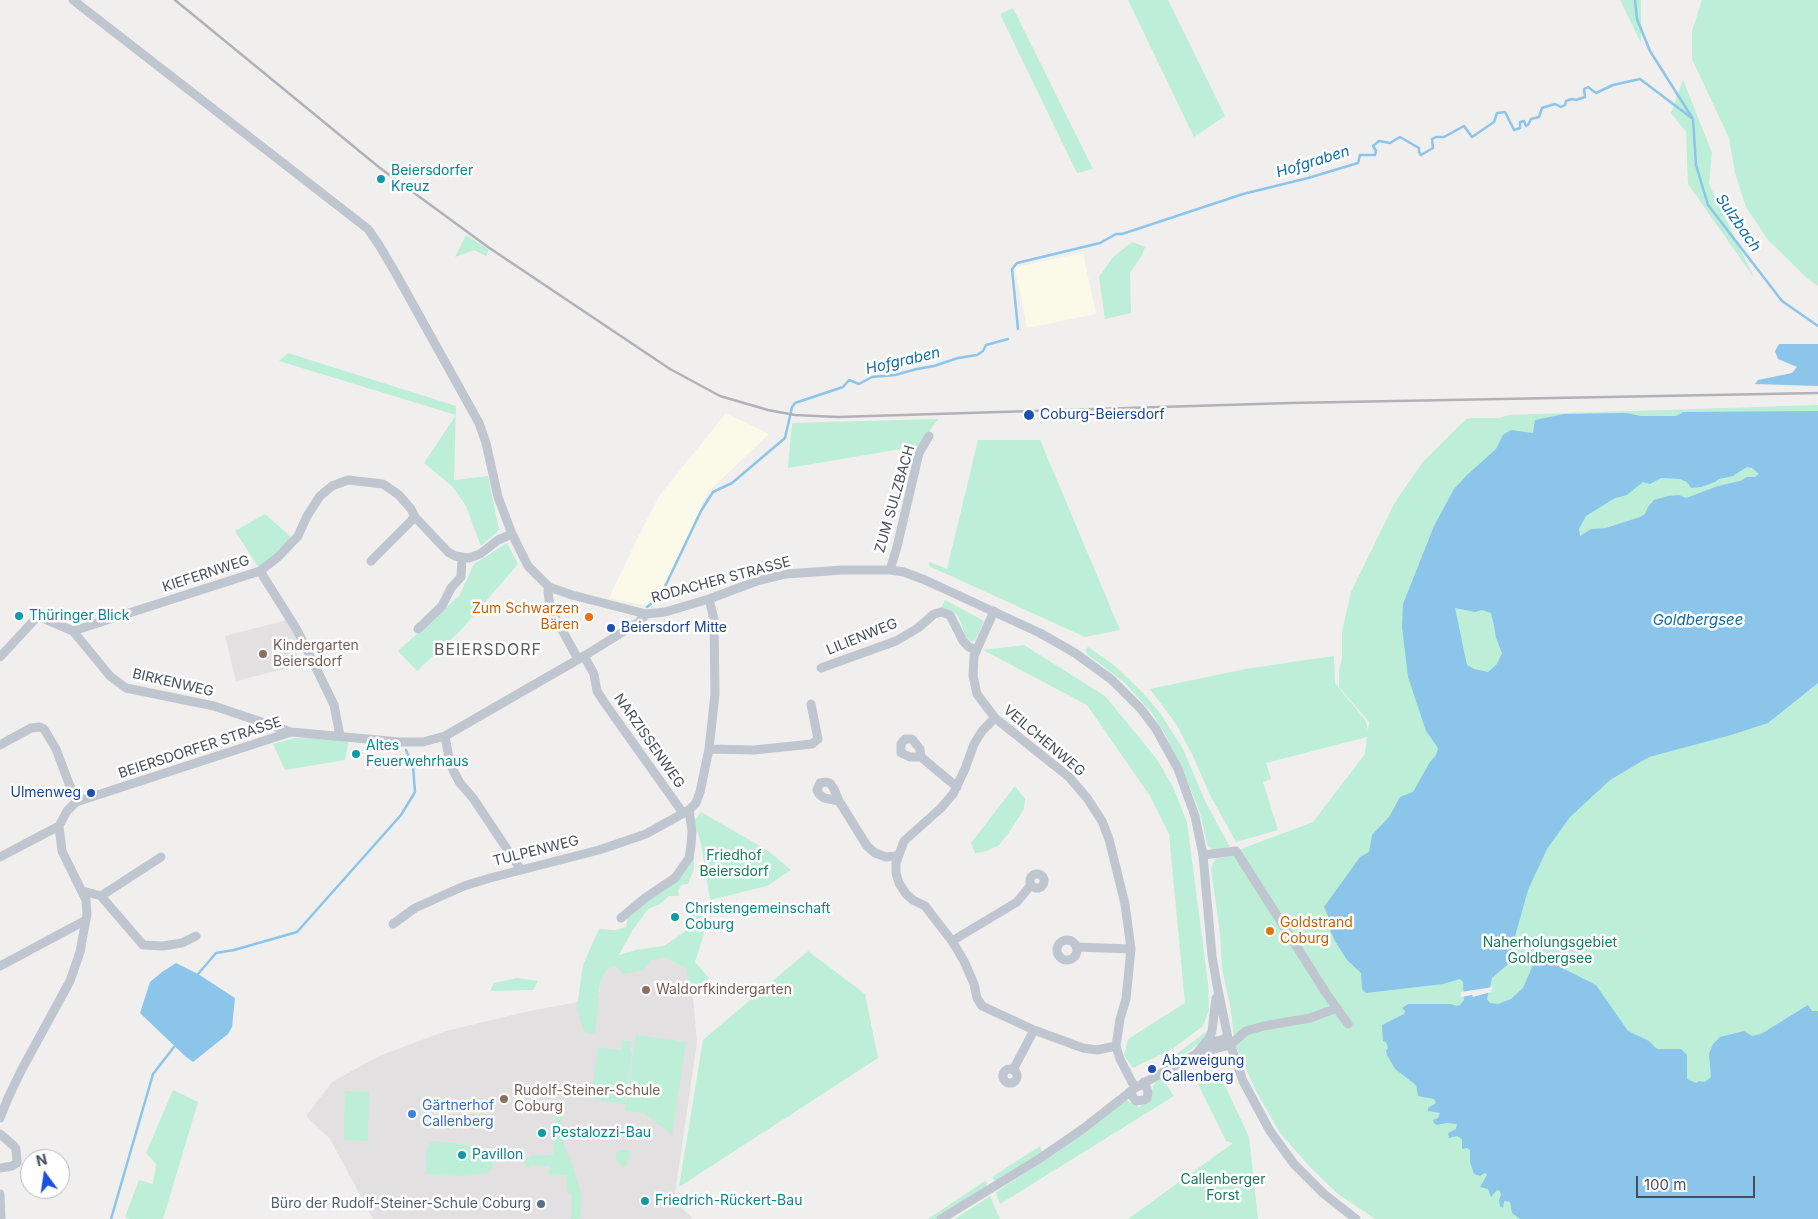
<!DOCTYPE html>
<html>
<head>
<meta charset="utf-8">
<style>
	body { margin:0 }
	#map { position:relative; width:1818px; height:1219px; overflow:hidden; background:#f1eeee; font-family:Inter,sans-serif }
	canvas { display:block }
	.north { position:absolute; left:20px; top:1149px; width:50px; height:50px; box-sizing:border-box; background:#fff; border:1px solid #b5b8bd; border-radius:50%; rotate:346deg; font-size:14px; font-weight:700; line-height:20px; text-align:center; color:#474e5b }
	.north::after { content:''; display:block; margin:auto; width:18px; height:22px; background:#1c4fdc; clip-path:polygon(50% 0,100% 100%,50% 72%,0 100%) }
	.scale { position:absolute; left:1636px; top:1176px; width:119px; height:22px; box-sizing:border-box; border:2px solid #474e5b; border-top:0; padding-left:6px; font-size:15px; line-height:18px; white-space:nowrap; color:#474e5b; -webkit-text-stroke:4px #fff; paint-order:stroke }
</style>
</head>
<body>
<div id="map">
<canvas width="1818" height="1219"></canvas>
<div class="north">N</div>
<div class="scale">100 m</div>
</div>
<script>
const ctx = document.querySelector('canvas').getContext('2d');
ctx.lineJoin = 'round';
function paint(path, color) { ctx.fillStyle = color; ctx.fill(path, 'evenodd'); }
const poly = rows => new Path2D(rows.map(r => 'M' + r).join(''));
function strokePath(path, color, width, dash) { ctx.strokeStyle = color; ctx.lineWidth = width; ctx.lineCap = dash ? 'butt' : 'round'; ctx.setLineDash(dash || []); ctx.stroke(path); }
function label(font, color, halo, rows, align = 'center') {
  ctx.font = font + ' Inter,sans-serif'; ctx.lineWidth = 5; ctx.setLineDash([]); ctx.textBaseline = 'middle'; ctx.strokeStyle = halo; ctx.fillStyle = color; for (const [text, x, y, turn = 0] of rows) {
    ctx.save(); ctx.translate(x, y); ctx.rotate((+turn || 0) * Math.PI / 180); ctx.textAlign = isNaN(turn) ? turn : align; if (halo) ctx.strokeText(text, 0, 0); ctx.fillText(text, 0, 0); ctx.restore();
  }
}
paint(poly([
	[1083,253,1096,314,1027,328,1015,267],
	[726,413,769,434,708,492,666,584,649,606,609,598,636,541,659,496]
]), '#fbf9e7');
paint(poly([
	[287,620,301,641,291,645,304,664,236,681,225,636],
	[689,951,697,1042,674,1201,693,1219,373,1219,330,1139,306,1116,332,1082,379,1056,446,1031,525,1012,599,998,600,982,607,969,630,962]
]), '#e2e0e0');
paint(poly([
	[1128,0,1168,0,1225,116,1194,137],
	[1620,0,1641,0,1641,43],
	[1702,0,1818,0,1818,286,1808,279,1768,240,1746,207,1735,173,1729,138,1692,59,1692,31],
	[1013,8,1093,169,1077,173,1000,14],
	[1683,80,1712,153,1709,184,1754,278,1688,184,1686,132,1671,113],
	[466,235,489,250,486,256,474,250,455,257],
	[1132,242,1145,247,1142,255,1130,273,1131,313,1105,319,1099,277,1113,257],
	[288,353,456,406,454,480,488,476,499,530,481,546,466,506,453,487,424,463,456,415,279,361],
	[1818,405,1818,1219,1375,1219,1338,1194,1311,1168,1280,1133,1255,1089,1235,1045,1230,1005,1222,969,1220,933,1211,869,1215,859,1235,855,1236,851,1313,822,1365,754,1367,737,1266,763,1271,779,1263,782,1278,830,1236,842,1210,795,1192,754,1176,724,1150,689,1245,669,1334,656,1335,683,1366,721,1368,731,1369,722,1339,687,1339,670,1342,658,1342,632,1351,592,1395,502,1423,462,1466,419,1472,418,1499,418,1509,415],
	[938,419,919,446,788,468,792,423],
	[978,440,1040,440,1120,630,1085,637,929,566,930,562,947,569],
	[265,514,291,537,287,543,259,568,235,531],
	[507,543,518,564,461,630,417,671,398,651,459,596,474,564],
	[945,600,984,621,975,641,970,641,966,637,958,616,953,611,941,608],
	[1024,645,1105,696,1156,758,1173,787,1187,822,1208,983,1209,1010,1203,1026,1172,1049,1133,1068,1124,1055,1128,1039,1185,1003,1169,834,1150,796,1087,705,983,650],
	[1088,647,1114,665,1144,694,1160,713,1183,749,1205,801,1230,847,1215,850,1208,847,1200,813,1191,790,1166,736,1152,713,1124,682,1088,655,1085,650],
	[295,738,349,739,345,760,285,770,273,744],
	[1015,786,1025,799,1024,809,1008,834,999,845,987,851,975,853,971,843],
	[701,812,767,850,791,870,767,886,710,900,701,843,694,821],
	[694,854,694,869,688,884,681,885,678,891,679,896,669,896,660,904,648,909,632,931,619,955,636,950,664,946,690,928,691,920,689,912,694,906,706,909,703,937,695,962,709,978,695,997,688,994,687,969,665,957,651,960,643,970,623,974,616,966,607,969,600,982,595,1034,584,1032,577,1008,583,965,599,929,616,930,626,927,628,916,672,884],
	[808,951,865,994,878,1058,679,1187,703,1040],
	[517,978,538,981,533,990,490,991,494,983],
	[1207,1031,1209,1031,1204,1040,1167,1066,1165,1063],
	[636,1035,686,1042,672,1135,644,1113,625,1111],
	[622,1040,632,1042,630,1052,632,1053,625,1104,591,1099,598,1047,621,1050],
	[1219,1073,1249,1137,1258,1219,1128,1219,1233,1143,1226,1141,1197,1082],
	[1162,1078,1174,1096,1000,1204,996,1192,1066,1146,1125,1099,1139,1107,1147,1102,1151,1098,1153,1086,1157,1080],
	[173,1090,198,1102,163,1219,129,1219,125,1217,139,1180,153,1184,156,1164,146,1153],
	[345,1091,369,1092,368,1141,344,1140],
	[556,1101,565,1103,566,1109,562,1115,561,1137,573,1167,582,1196,580,1219,571,1219,572,1194,567,1192,566,1175,549,1175,550,1166,532,1165,528,1169,524,1162,531,1156,553,1155],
	[435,1141,479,1146,488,1151,493,1158,493,1167,490,1171,485,1173,463,1176,428,1174,426,1173,426,1154,430,1143],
	[1040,1146,1042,1152,996,1182,992,1177],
	[620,1150,625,1150,630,1152,627,1165,623,1167,616,1160,616,1154],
	[985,1181,987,1184,985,1189,970,1197,936,1219,928,1219],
	[990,1196,1000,1219,955,1219]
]), '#bdeed8');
paint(poly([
	[1779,344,1818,344,1818,386,1755,384,1758,380,1792,373,1797,367,1778,359,1775,351],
	[1818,411,1818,683,1768,723,1731,735,1649,757,1610,780,1570,817,1547,849,1528,890,1507,965,1492,978,1487,999,1490,1003,1498,1004,1511,999,1523,988,1537,956,1545,954,1564,969,1596,985,1628,1031,1649,1041,1657,1049,1681,1049,1687,1055,1687,1079,1696,1083,1699,1081,1705,1082,1711,1077,1709,1054,1713,1044,1720,1037,1744,1031,1752,1036,1761,1034,1808,1005,1812,1011,1818,1011,1818,1219,1520,1219,1512,1213,1510,1202,1504,1201,1503,1208,1500,1206,1499,1200,1501,1195,1500,1191,1497,1190,1491,1197,1488,1189,1480,1187,1487,1175,1485,1173,1480,1176,1474,1174,1470,1162,1470,1150,1467,1148,1462,1149,1462,1139,1457,1136,1449,1138,1448,1133,1456,1129,1457,1124,1447,1123,1437,1125,1434,1123,1433,1120,1438,1118,1440,1113,1428,1111,1428,1108,1436,1103,1434,1099,1418,1096,1416,1085,1395,1069,1387,1055,1386,1051,1388,1048,1386,1042,1383,1041,1382,1025,1404,1014,1405,1011,1402,1008,1408,1004,1450,1004,1457,1006,1460,1005,1464,1000,1463,982,1460,979,1443,984,1366,993,1362,989,1361,973,1347,960,1335,941,1330,930,1331,923,1324,907,1360,857,1369,852,1372,835,1389,817,1400,797,1413,792,1430,762,1436,755,1438,748,1426,731,1408,677,1402,627,1403,604,1434,526,1454,489,1467,475,1496,449,1503,435,1511,430,1533,433,1535,420,1564,414,1626,413,1641,416,1676,416,1683,412],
	[1747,467,1752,468,1759,474,1755,477,1747,477,1740,481,1718,486,1686,498,1679,495,1668,496,1654,500,1648,507,1645,514,1640,517,1606,528,1591,529,1580,536,1579,529,1586,516,1615,498,1627,495,1643,482,1650,484,1661,478,1680,479,1687,482,1691,488,1701,487,1715,482,1719,479,1733,476],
	[1455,608,1475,612,1482,610,1491,613,1494,626,1496,638,1502,653,1497,664,1488,672,1474,669,1467,665],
	[176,963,198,974,235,998,232,1027,228,1034,193,1062,186,1057,140,1013,150,982,162,972]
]), '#8bc5ea');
paint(poly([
	[1493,987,1491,992,1473,997,1472,995,1461,997,1461,992]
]), '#f1eeee');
strokePath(poly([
	[1635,0,1637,19,1650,51,1693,119,1696,165,1708,205,1782,301,1818,326],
	[1018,329,1012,269,1017,263,1100,243,1116,234,1122,234,1243,194,1308,178,1358,163,1360,155,1375,155,1376,151,1373,146,1379,141,1390,143,1400,137,1419,148,1419,152,1421,155,1433,148,1432,139,1436,137,1444,137,1464,126,1472,137,1494,122,1497,113,1505,112,1514,130,1520,128,1520,122,1524,121,1526,126,1528,125,1531,119,1539,117,1542,108,1555,104,1561,107,1565,105,1566,101,1572,99,1576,100,1585,97,1584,89,1588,87,1596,93,1613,85,1640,79,1693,119],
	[647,607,660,597,701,511,713,492,732,483,785,438,792,407,795,403,843,387,849,380,859,384,872,377,895,375,917,369,934,366,958,358,977,355,983,351,986,345,1008,339],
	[198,974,216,953,234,950,297,932,401,815,415,792,413,766,406,750],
	[111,1219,153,1074,174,1047]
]), '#8bc5ea', 2.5);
strokePath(poly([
	[73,0,368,229,379,245,395,272,479,423,486,443,498,497,512,534,528,566,549,587,572,595,646,614,665,612,709,599,757,581,786,574,842,570,890,570,904,572,925,580,1040,633,1075,653,1112,680,1141,709,1156,729,1178,769,1195,816,1203,855,1212,956,1217,985,1228,1038,1243,1081,1270,1131,1294,1164,1324,1194,1356,1219],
	[371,561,415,517],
	[890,570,897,547,919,453,929,436],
	[260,571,297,630,319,674,334,705,340,736],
	[549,587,548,591,550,608,578,659],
	[994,611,974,656,973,676,977,694,995,718,1069,777,1087,798,1102,821,1109,839,1125,904,1131,949,1126,999,1120,1019,1116,1046,1120,1059,1135,1088],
	[418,629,442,606,451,588,461,577,462,558],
	[73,631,260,571,278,557,298,536,307,516,320,496,332,486,348,480,383,484,399,495,411,509,415,517,448,552,455,556,469,558,480,554,498,540,512,534],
	[584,656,594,674,597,691,604,702,683,813],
	[0,657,38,616,73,631,110,676,126,688,214,706,291,732],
	[821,668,896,641,918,628,934,614,941,612,950,615,963,641,969,647,976,650],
	[995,718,982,731,974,744,965,769,953,794,941,808,904,841,896,863,896,873,899,883,906,894,913,900,925,906,952,941,964,961,974,984,977,998,982,1006,1034,1030,1083,1048,1097,1050,1116,1046],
	[445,736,450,763,454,772,460,783,473,798,521,870],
	[0,745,31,728,40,727,44,729,56,749,76,802],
	[709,749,754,750,812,744,818,739,811,704],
	[921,757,910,757,901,753,901,744,905,739,912,739,920,749,921,757,957,787],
	[839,801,824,798,819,794,817,790,820,783,826,782,830,783,834,789,839,801,867,846,875,853,886,857,897,856],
	[1203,855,1236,851,1326,993,1348,1024],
	[0,857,59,826],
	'1030 881a7 7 0 1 1 14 0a7 7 0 1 1-14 0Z',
	[83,891,101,896,143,945,163,946,182,943,196,936],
	[101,896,161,857],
	[621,918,645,898,675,878,689,858,691,845,692,831,689,810,696,803,700,792,709,749,715,694,714,619,709,599],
	[393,924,415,908,464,886,490,878,599,850,646,834,689,810],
	'1057 950a10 10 0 1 1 20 0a10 10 0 1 1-20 0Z',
	[952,941,1017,902,1031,885],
	[1076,947,1131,949],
	[0,966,86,920],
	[1205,1044,1228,1038],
	[1230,1045,1246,1031,1264,1026,1310,1018,1337,1008],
	[1196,1054,1210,1037,1212,1031,1216,998],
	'1003 1076a7 7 0 1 1 14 0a7 7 0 1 1-14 0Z',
	[1013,1070,1034,1030],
	[1129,1092,1136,1101,1144,1100,1147,1098,1148,1092,1144,1082],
	[0,1118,8,1098,22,1069,70,981,80,952,87,914,86,900,62,851,59,826,67,811,76,802,291,732,400,742,423,742,445,736,584,656,639,622,646,614],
	[0,1134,14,1146,16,1149,17,1163,12,1166,0,1168],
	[0,1194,1,1219],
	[941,1219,1039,1159,1084,1128,1135,1088,1196,1054,1230,1045]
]), '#bfc6d0', 9);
strokePath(poly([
	[175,0,380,168,488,247,670,369,720,396,768,410,795,415,838,417,1290,403,1818,393]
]), '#b0b2b8', 2.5);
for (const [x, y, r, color] of [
	[381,179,5,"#0f9aa8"],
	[1029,415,6,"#1a4fb4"],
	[19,616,5,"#0f9aa8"],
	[589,617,5,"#e8710a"],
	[611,628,5,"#1a4fb4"],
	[263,654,5,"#8d6e63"],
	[356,754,5,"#0f9aa8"],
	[91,793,5,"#1a4fb4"],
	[675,917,5,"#0f9aa8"],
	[1270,931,5,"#e8710a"],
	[646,990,5,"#8d6e63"],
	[1152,1069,5,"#1a4fb4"],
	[504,1099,5,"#8d6e63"],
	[412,1114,5,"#3f7fe0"],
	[542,1133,5,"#0f9aa8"],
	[462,1155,5,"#0f9aa8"],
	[645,1201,5,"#0f9aa8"],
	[541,1204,5,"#5c6f8a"]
]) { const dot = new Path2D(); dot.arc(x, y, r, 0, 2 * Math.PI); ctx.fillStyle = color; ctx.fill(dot); strokePath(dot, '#fff', 2); }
label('14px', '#0d838f', '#fff', [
	["Beiersdorfer",391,171],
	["Kreuz",391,187],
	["Thüringer Blick",29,616],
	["Altes",366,746],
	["Feuerwehrhaus",366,762],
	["Christengemeinschaft",685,909],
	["Coburg",685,925],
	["Pestalozzi-Bau",552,1133],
	["Pavillon",472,1155],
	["Friedrich-Rückert-Bau",655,1201]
], 'left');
label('14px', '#164399', '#fff', [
	["Coburg-Beiersdorf",1040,415],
	["Beiersdorf Mitte",621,628],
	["Ulmenweg",81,793,"right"],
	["Abzweigung",1162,1061],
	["Callenberg",1162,1077]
], 'left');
label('14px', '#474e5b', '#fff', [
	["ZUM SULZBACH",895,499,-74],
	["KIEFERNWEG",206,574,-18],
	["RODACHER STRASSE",721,580,-15],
	["LILIENWEG",862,637,-22],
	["BIRKENWEG",173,683,13],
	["NARZISSENWEG",649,741,55],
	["VEILCHENWEG",1044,741,40],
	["BEIERSDORFER STRASSE",200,748,-18],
	["TULPENWEG",536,851,-14]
]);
label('14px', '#c56008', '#fff', [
	["Zum Schwarzen",579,609],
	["Bären",579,625],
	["Goldstrand",1280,923,"left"],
	["Coburg",1280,939,"left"]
], 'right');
label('14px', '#785e54', '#fff', [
	["Kindergarten",273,646],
	["Beiersdorf",273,662],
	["Waldorfkindergarten",656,990],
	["Rudolf-Steiner-Schule",514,1091],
	["Coburg",514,1107]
], 'left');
label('14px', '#197b5b', '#fff', [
	["Friedhof",734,856],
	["Beiersdorf",734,872],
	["Naherholungsgebiet",1550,943],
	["Goldbergsee",1550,959],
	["Callenberger",1223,1180],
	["Forst",1223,1196]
]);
label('14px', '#366cbe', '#fff', [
	["Gärtnerhof",422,1106],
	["Callenberg",422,1122]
], 'left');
label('14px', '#4e5e75', '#fff', [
	["Büro der Rudolf-Steiner-Schule Coburg",531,1204]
], 'right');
label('italic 15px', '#0f6ca6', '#fff', [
	["Hofgraben",1313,162,-17],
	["Sulzbach",1738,223,55],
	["Hofgraben",903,361,-13],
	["Goldbergsee",1698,620]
]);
ctx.letterSpacing = '1px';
label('16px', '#5b5d63', '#fff', [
	["BEIERSDORF",488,650]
]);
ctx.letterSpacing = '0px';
</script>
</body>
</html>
